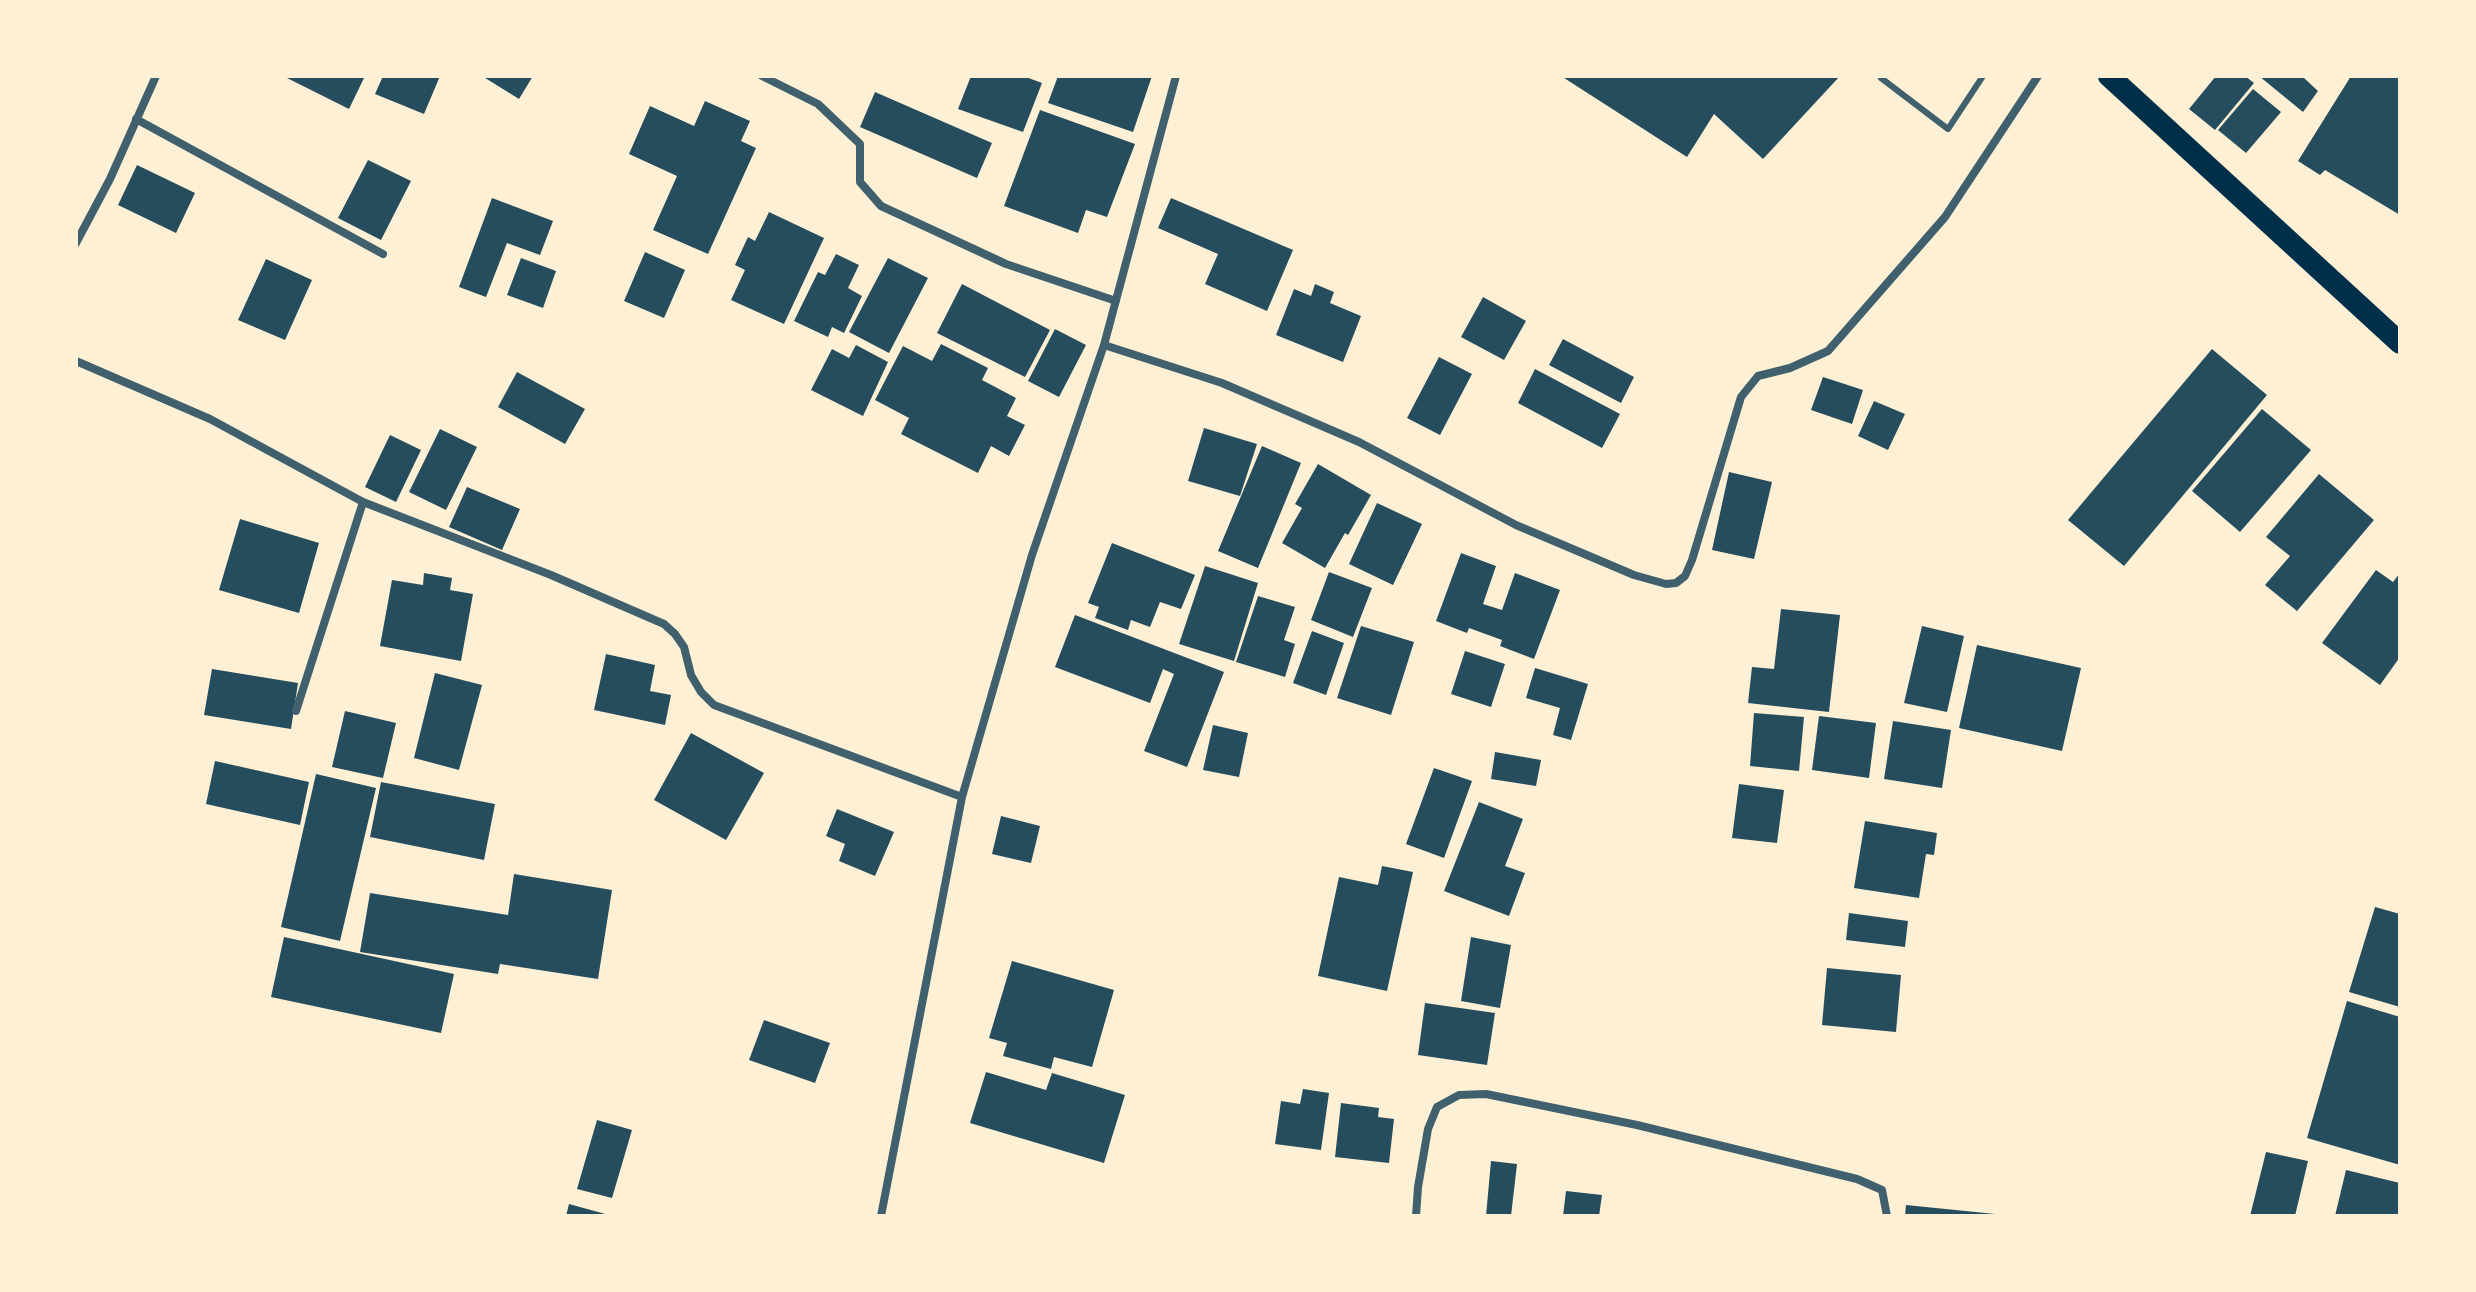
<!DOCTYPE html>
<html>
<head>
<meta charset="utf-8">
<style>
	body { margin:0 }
	#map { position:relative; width:2476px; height:1292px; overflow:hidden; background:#fdf0d5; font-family:Commissioner,sans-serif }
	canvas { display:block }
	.frame { position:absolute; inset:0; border:78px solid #fdf0d5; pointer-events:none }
</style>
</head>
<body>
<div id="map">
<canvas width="2476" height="1292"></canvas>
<div class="frame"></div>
</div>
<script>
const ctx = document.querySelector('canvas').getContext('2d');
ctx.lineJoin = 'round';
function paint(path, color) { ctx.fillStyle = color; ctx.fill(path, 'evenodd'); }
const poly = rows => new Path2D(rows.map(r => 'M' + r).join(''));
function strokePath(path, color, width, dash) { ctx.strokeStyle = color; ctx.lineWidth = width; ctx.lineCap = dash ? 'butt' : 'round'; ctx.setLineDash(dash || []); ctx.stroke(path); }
paint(poly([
	[283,76,365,76,349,109],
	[383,76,440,76,424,114,375,94],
	[482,76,533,76,519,99],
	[971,76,1023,76,1042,83,1023,132,958,109],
	[1058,76,1152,76,1133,132,1048,103],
	[1561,76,1840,76,1763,159,1714,114,1687,157],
	[2216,76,2245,76,2254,83,2215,130,2189,109],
	[2259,76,2305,76,2304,78,2318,91,2303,112],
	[2351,76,2400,76,2400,215,2325,170,2320,175,2298,161],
	[2253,89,2281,112,2246,153,2218,130],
	[875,92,992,143,977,178,860,127],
	[705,101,750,121,741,141,756,148,708,254,653,230,677,176,629,154,650,106,694,126],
	[1040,110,1135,144,1107,217,1086,210,1078,233,1004,206],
	[368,160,411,181,381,240,338,218],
	[137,165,195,193,176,233,118,205],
	[492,198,553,221,540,255,507,243,486,297,459,287],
	[1171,198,1293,250,1267,311,1205,284,1218,254,1158,228],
	[769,212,824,238,784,324,731,300,745,270,735,265,748,237,755,241],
	[645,252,685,270,664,318,624,301],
	[836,254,859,265,848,288,862,296,844,333,832,327,828,337,794,321,818,272,825,275],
	[521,258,556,271,543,308,507,295],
	[888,258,928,278,889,353,849,332],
	[266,259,312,280,285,340,238,320],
	[962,284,1050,330,1025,377,937,333],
	[1315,284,1334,292,1330,303,1361,316,1343,362,1276,335,1294,289,1311,296],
	[1483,297,1526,321,1504,360,1461,337],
	[1055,329,1086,345,1059,397,1028,381],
	[1563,339,1634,377,1621,403,1549,365],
	[941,344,988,368,982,380,1016,398,1007,416,1025,425,1009,456,991,446,978,473,901,434,909,418,875,400,903,346,932,361],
	[856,345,888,362,863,416,811,390,832,349,849,358],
	[2212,349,2267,395,2124,566,2068,520],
	[1439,357,1472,374,1440,435,1407,418],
	[1535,369,1620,414,1602,448,1518,403],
	[517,372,585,409,565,444,498,407],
	[1823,377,1863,390,1852,424,1811,410],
	[1874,401,1905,414,1888,450,1858,436],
	[2262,409,2311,450,2240,532,2192,491],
	[1204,428,1257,444,1240,496,1188,481],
	[440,429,477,447,446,510,409,492],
	[390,435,421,450,396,502,365,487],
	[1262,446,1301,463,1258,568,1218,551],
	[1318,464,1371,495,1348,535,1345,533,1325,568,1282,543,1302,508,1295,504],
	[1729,472,1772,482,1754,559,1712,550],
	[2319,474,2374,520,2297,611,2265,585,2290,556,2266,537],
	[467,487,520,509,502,550,449,527],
	[1377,503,1422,524,1393,585,1349,564],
	[240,519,319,543,299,613,219,590],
	[1112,543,1195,575,1181,609,1160,602,1150,627,1131,620,1128,630,1095,618,1099,607,1088,603],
	[1461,553,1496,566,1483,604,1502,610,1515,573,1560,590,1534,659,1500,646,1502,640,1469,628,1467,633,1436,621],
	[1205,566,1258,583,1234,661,1179,644],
	[2376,570,2393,582,2400,573,2400,657,2380,685,2322,643],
	[1329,572,1372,588,1353,637,1311,620],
	[424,573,452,578,450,590,473,594,461,661,380,646,392,580,423,585],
	[1258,596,1295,607,1284,640,1295,644,1285,677,1236,662],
	[1781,609,1840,615,1829,712,1748,703,1752,667,1774,669],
	[1075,615,1224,672,1187,767,1144,751,1174,674,1163,669,1150,703,1055,667],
	[1361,626,1414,642,1391,715,1337,698],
	[1922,626,1964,636,1947,712,1904,703],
	[1312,631,1344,643,1326,695,1293,683],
	[1977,645,2081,668,2062,751,1959,728],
	[1465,651,1505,664,1491,707,1451,694],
	[606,654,655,665,650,691,671,695,665,725,594,710],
	[1535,668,1588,684,1571,740,1553,735,1560,708,1526,698],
	[212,669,298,683,291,729,204,715],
	[435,673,482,685,459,770,414,758],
	[345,711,396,723,383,778,332,767],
	[1754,713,1804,717,1799,771,1750,766],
	[1819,716,1876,723,1869,778,1812,770],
	[1893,721,1951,730,1942,788,1884,779],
	[1213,725,1248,733,1239,777,1203,770],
	[691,733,764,773,726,840,654,800],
	[1495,752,1541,760,1536,786,1491,779],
	[215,761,309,782,300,825,206,804],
	[1434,768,1472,781,1444,858,1406,844],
	[316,774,376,788,340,941,281,927],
	[381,782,495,804,484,860,370,837],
	[1739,784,1784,790,1777,843,1732,838],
	[1479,802,1523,819,1505,866,1525,873,1509,916,1444,891],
	[837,809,894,832,875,876,839,861,845,844,826,836],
	[1001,816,1040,826,1031,863,992,854],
	[1865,821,1937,833,1934,855,1926,854,1919,898,1854,888],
	[1382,866,1413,872,1387,991,1318,976,1339,877,1378,885],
	[514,874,612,890,598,979,500,964,498,974,360,952,370,893,508,915],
	[2375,907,2400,914,2400,1007,2349,992],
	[1849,913,1908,921,1905,947,1846,940],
	[284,937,454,974,441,1033,271,997],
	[1471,937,1511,945,1500,1008,1461,1001],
	[1012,961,1114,990,1092,1067,1054,1057,1051,1069,1003,1056,1007,1043,989,1038],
	[1827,968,1901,975,1896,1032,1822,1025],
	[2347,1001,2400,1017,2400,1165,2307,1138],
	[1425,1003,1495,1013,1487,1065,1418,1055],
	[764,1020,830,1043,815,1083,749,1060],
	[986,1072,1046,1090,1052,1073,1125,1095,1104,1163,970,1123],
	[1303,1089,1329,1093,1321,1150,1275,1144,1281,1101,1300,1104],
	[1341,1103,1379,1108,1378,1117,1394,1119,1389,1163,1335,1157],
	[597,1120,632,1130,612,1198,577,1189],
	[2266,1152,2308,1161,2295,1216,2250,1216],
	[1491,1161,1517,1164,1511,1216,1486,1216],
	[2346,1170,2400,1183,2400,1216,2335,1216],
	[1566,1191,1602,1195,1599,1216,1563,1216],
	[569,1204,609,1215,609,1216,566,1216],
	[1906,1205,1995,1214,1995,1216,1905,1216]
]), '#264d5e');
strokePath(poly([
	[1881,78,1948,129,1983,76]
]), '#3f606c', 6);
strokePath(poly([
	[762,76,818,104,860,144,860,182,881,206,1006,264,1116,301],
	[136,119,383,254],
	[76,243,110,179,156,76],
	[1104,345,1222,383,1359,442,1516,525,1634,575,1666,584,1676,583,1685,576,1692,560,1741,397,1758,376,1790,368,1828,351,1945,217,2038,76],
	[76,361,210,419,363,502,551,575,664,624,675,634,684,647,691,675,701,692,714,705,962,797],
	[296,711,363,502],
	[881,1216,962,797,1032,555,1104,345,1176,76],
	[1416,1216,1418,1187,1428,1129,1437,1107,1459,1095,1486,1094,1637,1125,1857,1179,1882,1190,1887,1216]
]), '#3f606c', 8);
strokePath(poly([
	[2109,76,2400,343]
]), '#003049', 22);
</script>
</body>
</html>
